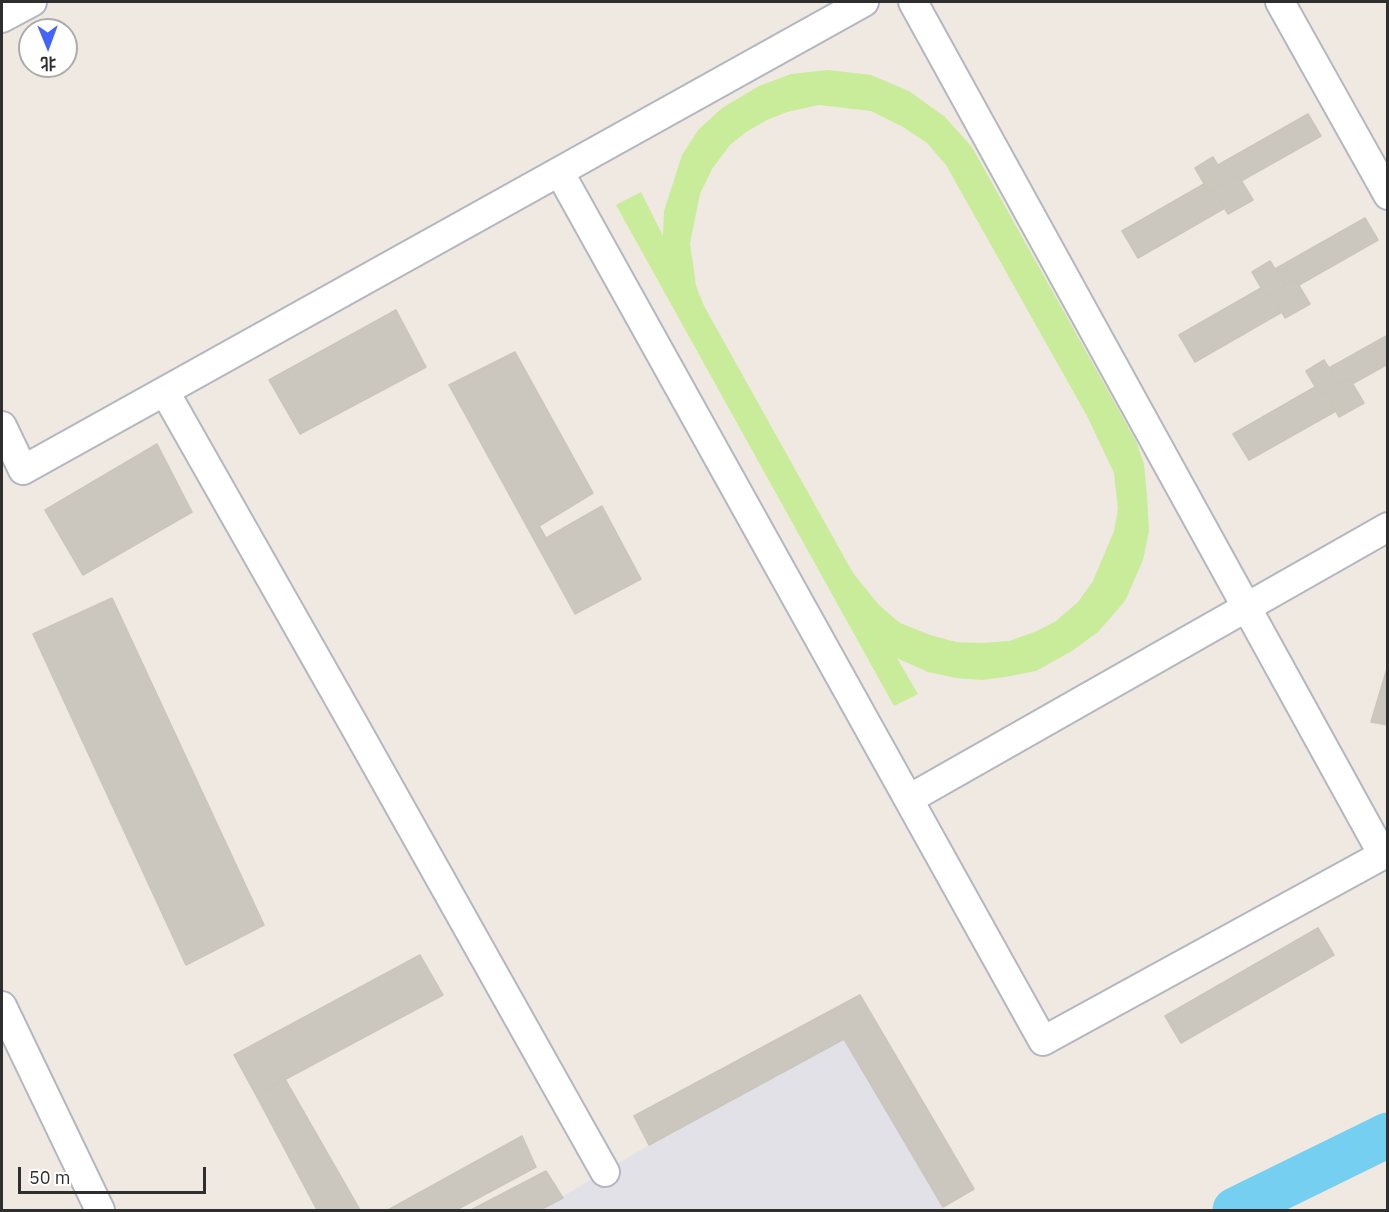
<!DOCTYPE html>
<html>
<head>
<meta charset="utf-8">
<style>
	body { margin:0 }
	#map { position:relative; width:1389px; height:1212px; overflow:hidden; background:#efe9e1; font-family:"IBM Plex Sans","Noto Sans SC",sans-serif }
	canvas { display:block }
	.frame { position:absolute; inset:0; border:3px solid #2e2e2e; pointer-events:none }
	.north { position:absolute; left:18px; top:18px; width:60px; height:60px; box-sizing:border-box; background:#fff; border:2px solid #ababab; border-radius:50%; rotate:179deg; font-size:16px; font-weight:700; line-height:24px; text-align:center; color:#2e2e2e }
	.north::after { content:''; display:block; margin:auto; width:21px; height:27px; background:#4264fb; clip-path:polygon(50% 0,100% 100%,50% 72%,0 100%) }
	.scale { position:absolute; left:18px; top:1167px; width:188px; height:27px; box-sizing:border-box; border:3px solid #2e2e2e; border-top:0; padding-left:8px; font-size:18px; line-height:21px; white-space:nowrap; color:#2e2e2e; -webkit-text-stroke:4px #fff; paint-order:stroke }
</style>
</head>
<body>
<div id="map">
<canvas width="1389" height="1212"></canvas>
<div class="frame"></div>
<div class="north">北</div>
<div class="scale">50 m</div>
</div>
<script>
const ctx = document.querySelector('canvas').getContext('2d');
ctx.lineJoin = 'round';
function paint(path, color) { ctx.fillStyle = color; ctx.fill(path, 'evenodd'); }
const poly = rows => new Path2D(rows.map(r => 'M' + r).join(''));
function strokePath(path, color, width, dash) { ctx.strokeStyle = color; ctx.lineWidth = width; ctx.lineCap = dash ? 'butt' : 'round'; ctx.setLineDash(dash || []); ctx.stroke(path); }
paint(poly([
	[844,1039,944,1210,540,1210,649,1145]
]), '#e3e1e8');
paint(poly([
	[828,70,871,75,909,91,945,117,972,147,1136,441,1144,464,1147,496,1149,531,1143,560,1125,601,1098,632,1072,651,1036,671,1005,677,982,680,956,678,928,672,897,658,918,694,894,706,616,205,641,192,663,236,664,211,682,155,698,130,722,108,759,86,791,74],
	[819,105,871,111,903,127,927,143,946,165,1087,416,1114,473,1118,509,1114,531,1093,581,1078,602,1056,621,1037,631,1009,641,983,643,956,642,930,635,900,623,879,605,853,573,704,306,696,286,690,243,700,194,712,169,730,145,746,132,767,120,787,112]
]), '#c9ec9a');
strokePath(poly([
	[1235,1210,1388,1135]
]), '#75cff0', 45);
const building = poly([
	[1308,114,1321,136,1241,181,1238,175,1227,181,1218,165,1308,114],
	[1213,157,1227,181,1209,192,1195,168,1213,157],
	[1238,175,1253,200,1228,214,1213,189,1238,175],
	[1204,184,1209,192,1213,189,1225,208,1138,258,1122,231,1204,184],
	[1365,218,1378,240,1299,285,1295,279,1285,285,1275,269,1365,218],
	[1270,261,1285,285,1266,296,1252,272,1270,261],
	[1295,279,1310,304,1285,318,1271,293,1295,279],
	[1261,288,1266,296,1271,293,1282,312,1195,362,1179,335,1261,288],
	[396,310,426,367,300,434,269,380,396,310],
	[1388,335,1388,364,1352,384,1349,378,1339,384,1329,368,1388,335],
	[515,352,593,493,539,526,546,538,602,506,641,579,575,614,449,385,515,352],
	[1324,360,1339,384,1320,395,1306,371,1324,360],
	[1349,378,1364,403,1339,417,1325,392,1349,378],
	[1315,387,1320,395,1325,392,1336,411,1249,460,1233,434,1315,387],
	[157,444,192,512,83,575,45,510,157,444],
	[112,598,264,925,186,965,33,634,112,598],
	[1388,665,1388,725,1371,722,1388,665],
	[1318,928,1334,955,1181,1043,1165,1016,1318,928],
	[420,955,443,995,256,1095,234,1055,420,955],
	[860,995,974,1189,943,1207,844,1039,649,1145,634,1116,860,995],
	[285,1079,360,1210,317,1210,256,1095,285,1079],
	[522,1136,536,1167,456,1210,388,1210,522,1136],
	[546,1171,563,1198,540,1210,471,1210,546,1171]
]);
paint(building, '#cbc7bf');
strokePath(building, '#cbc5ba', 1.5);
const minor = poly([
	[913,2,1383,855],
	[1280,2,1388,195],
	[2,18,32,2],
	[560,173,1043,1041,1388,852],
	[165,392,354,725,605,1172],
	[2,426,23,470,864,2],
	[909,799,1388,527],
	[2,1006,100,1210]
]);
strokePath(minor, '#b4b7c1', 32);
strokePath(minor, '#fff', 28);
</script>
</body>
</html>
